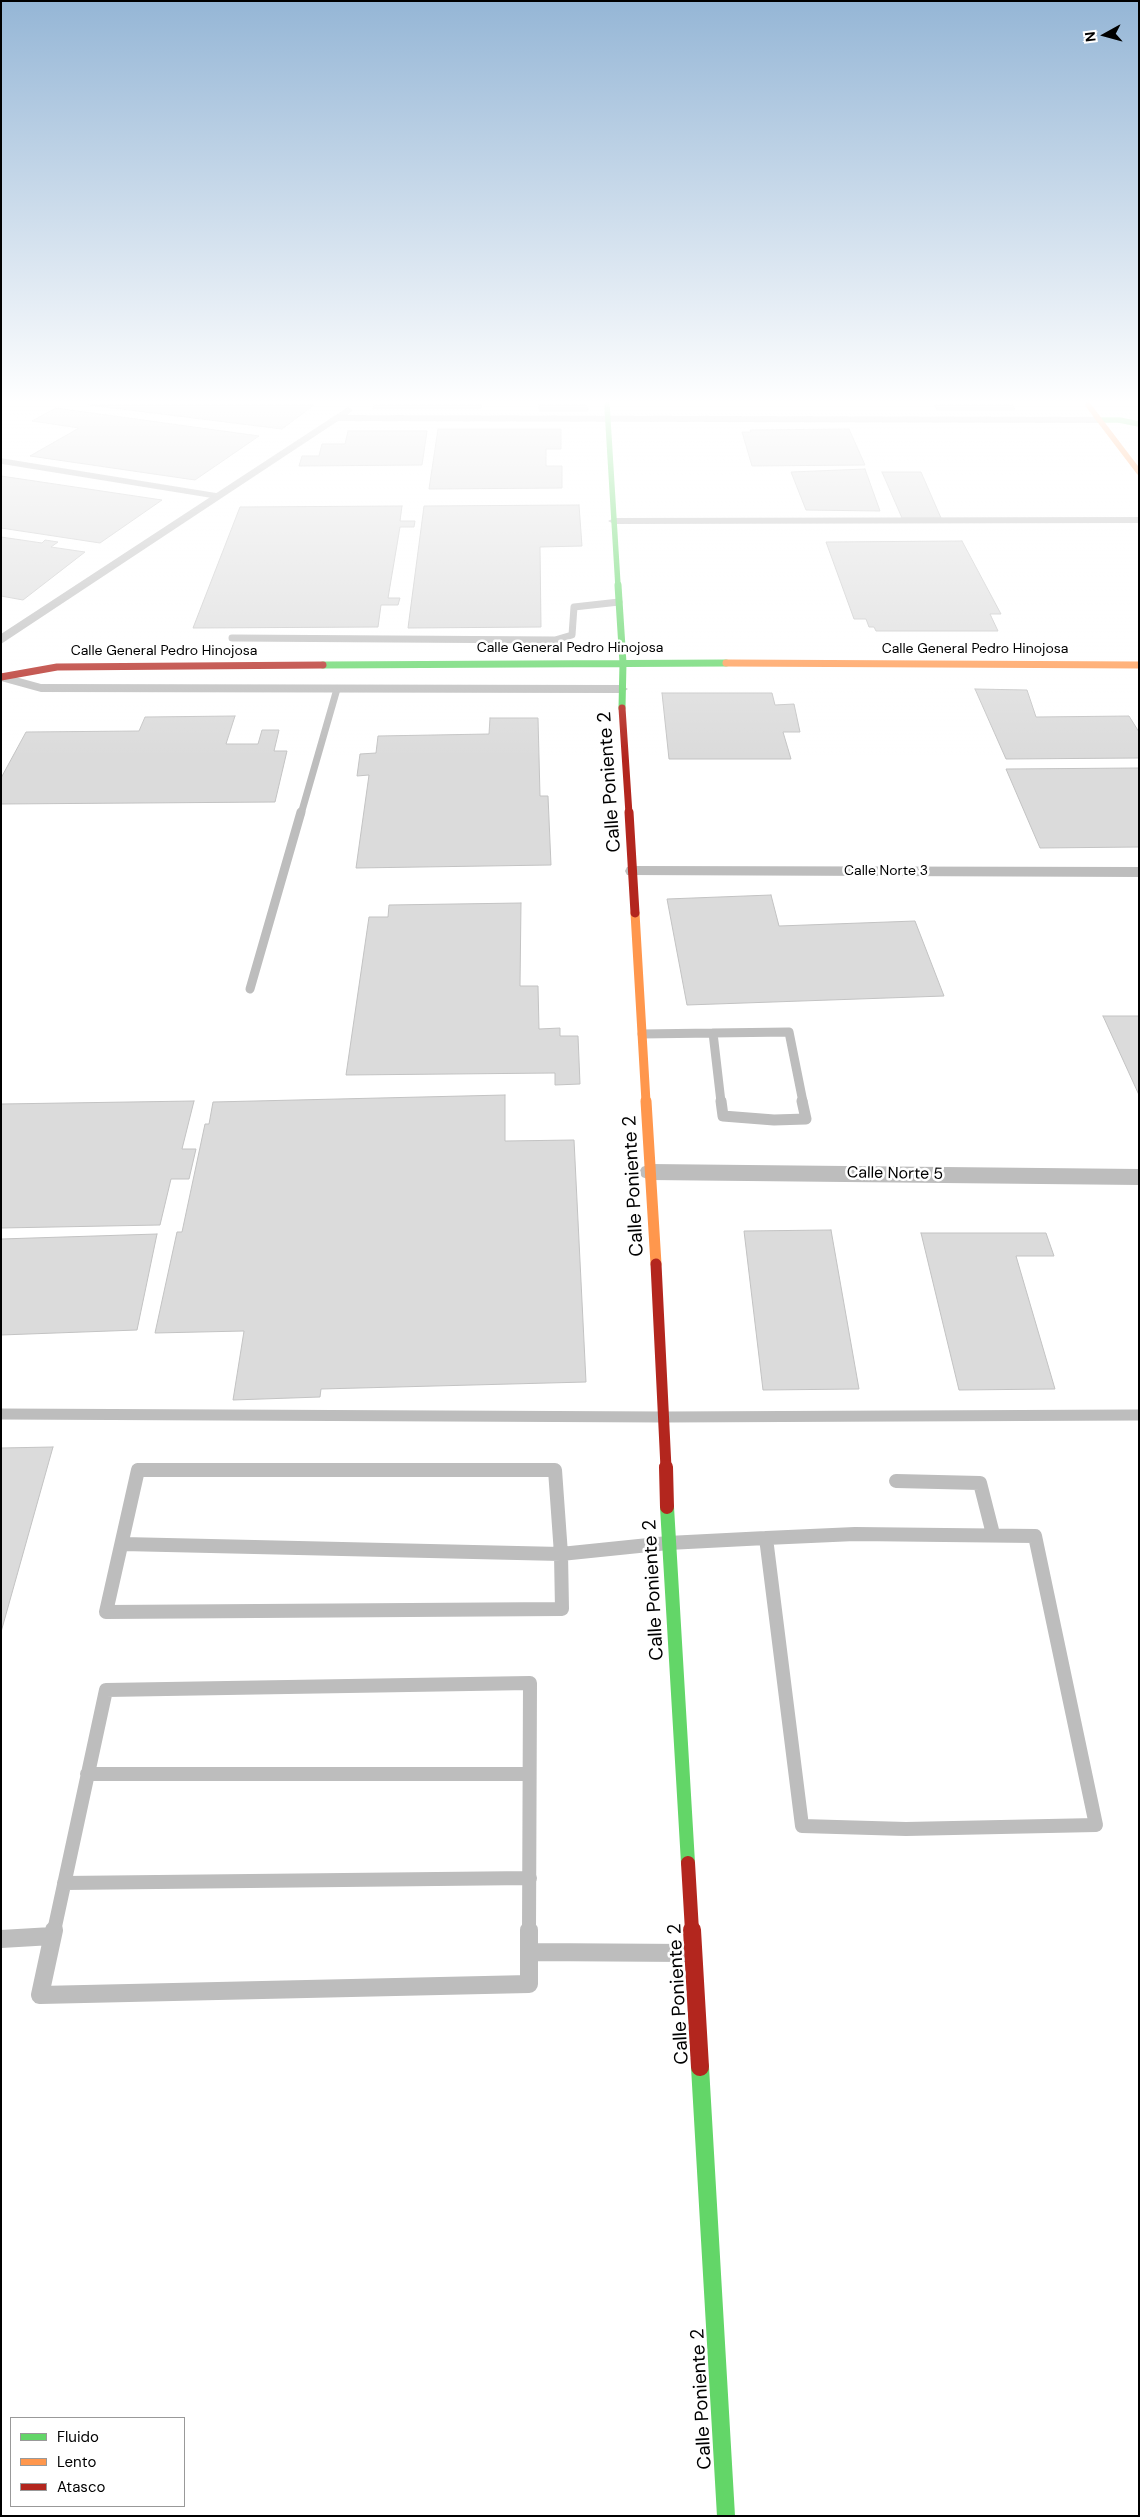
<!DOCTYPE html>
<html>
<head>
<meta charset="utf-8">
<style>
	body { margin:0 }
	#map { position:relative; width:1140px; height:2517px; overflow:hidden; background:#fff; font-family:"DM Sans",sans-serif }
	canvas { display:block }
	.frame { position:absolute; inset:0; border:2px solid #000; pointer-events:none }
	.legend { position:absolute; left:10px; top:2417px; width:175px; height:90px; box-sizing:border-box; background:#fff; border:1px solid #999; margin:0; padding:6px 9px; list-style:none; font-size:15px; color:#000 }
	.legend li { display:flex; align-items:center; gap:10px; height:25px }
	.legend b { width:25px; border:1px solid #999 }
	.north { position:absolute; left:1080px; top:10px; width:50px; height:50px; -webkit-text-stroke:4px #fff; paint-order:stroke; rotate:263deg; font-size:14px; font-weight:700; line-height:20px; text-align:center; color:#000 }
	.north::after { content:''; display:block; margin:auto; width:18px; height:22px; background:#000; clip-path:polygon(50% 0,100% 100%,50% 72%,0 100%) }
</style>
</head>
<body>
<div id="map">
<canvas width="1140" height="2517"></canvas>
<div class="frame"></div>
<ul class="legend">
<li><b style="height:6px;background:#63d668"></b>Fluido</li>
<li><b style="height:6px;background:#ff974d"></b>Lento</li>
<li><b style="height:6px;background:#b3261e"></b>Atasco</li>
</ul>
<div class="north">N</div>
</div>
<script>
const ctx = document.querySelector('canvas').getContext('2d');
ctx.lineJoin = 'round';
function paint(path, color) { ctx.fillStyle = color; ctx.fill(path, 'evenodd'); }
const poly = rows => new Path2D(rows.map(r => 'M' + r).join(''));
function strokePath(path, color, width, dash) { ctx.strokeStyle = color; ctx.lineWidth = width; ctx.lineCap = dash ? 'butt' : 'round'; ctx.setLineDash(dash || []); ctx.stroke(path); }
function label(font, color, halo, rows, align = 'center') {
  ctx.font = font + ' "DM Sans",sans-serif'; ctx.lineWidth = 5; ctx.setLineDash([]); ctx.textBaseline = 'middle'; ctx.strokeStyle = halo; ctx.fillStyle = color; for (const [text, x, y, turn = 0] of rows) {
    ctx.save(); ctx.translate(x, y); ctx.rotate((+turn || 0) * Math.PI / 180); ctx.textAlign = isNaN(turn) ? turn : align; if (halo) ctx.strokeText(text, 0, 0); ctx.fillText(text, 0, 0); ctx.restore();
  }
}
const building = poly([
	[89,405,314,405,282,429,89,405],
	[374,405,482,405,481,409,373,409,374,405],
	[539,405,587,405,588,411,539,411,539,405],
	[934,405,1013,405,1015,410,937,410,934,405],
	[56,408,259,436,195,480,30,456,79,428,32,421,56,408],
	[438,429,561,429,561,449,546,449,546,466,562,466,562,488,429,489,438,429],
	[849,429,865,465,752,466,742,432,751,432,750,430,849,429],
	[348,431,427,431,422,465,299,466,302,456,319,456,322,444,345,444,348,431],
	[865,469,880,511,806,510,791,472,865,469],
	[882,472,921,472,941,518,902,518,882,472],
	[1,476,162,500,100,543,1,528,1,476],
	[579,505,582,546,540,547,541,627,408,628,424,506,579,505],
	[402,506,400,521,415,521,414,527,400,527,388,598,400,598,398,605,381,605,378,627,193,628,240,507,402,506],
	[1,537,42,543,45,540,58,542,51,547,85,552,23,600,1,596,1,537],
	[962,541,1001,614,990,614,998,631,876,631,874,627,869,627,866,619,854,619,826,542,962,541],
	[975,689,1027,690,1036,717,1129,716,1139,732,1139,758,1006,759,975,689],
	[662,693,772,693,775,705,794,704,800,732,783,732,791,759,669,759,662,693],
	[235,716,226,744,258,744,262,730,279,730,274,751,287,751,275,802,1,804,1,778,26,732,139,731,145,717,235,716],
	[490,718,538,718,540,796,548,796,551,865,356,868,369,775,357,776,360,754,376,753,378,736,489,734,490,718],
	[1139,768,1139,847,1040,848,1006,769,1139,768],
	[771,895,779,926,915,921,944,996,687,1005,667,899,771,895],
	[521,903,520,986,538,986,539,1029,560,1028,560,1036,578,1036,580,1084,555,1085,555,1073,346,1075,369,917,388,917,389,905,521,903],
	[1103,1016,1139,1016,1139,1095,1103,1016],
	[505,1095,505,1141,574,1140,586,1382,321,1389,320,1397,233,1400,244,1331,155,1333,177,1232,182,1232,205,1124,209,1124,213,1102,505,1095],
	[194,1101,182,1149,196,1149,189,1179,171,1179,160,1225,1,1228,1,1104,194,1101],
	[831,1230,859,1389,763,1390,744,1231,831,1230],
	[921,1233,1046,1233,1054,1256,1016,1256,1055,1389,959,1390,921,1233],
	[157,1234,137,1330,1,1335,1,1239,157,1234],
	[53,1447,1,1632,1,1448,53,1447]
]);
paint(building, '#dbdbdb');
strokePath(building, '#c3c3c3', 1);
strokePath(poly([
	[1,461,217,496]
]), '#bdbdbd', 5.5);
strokePath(poly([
	[232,638,555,640,572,635,574,607,619,602],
	[301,814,337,689]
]), '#bdbdbd', 7);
strokePath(poly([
	[250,989,301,812],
	[713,1033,721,1102],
	[713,1033,789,1032,803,1102],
	[642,1034,713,1033]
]), '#bdbdbd', 9);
strokePath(poly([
	[721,1101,723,1116,774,1120,806,1119,802,1101],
	[1,1414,665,1417,1139,1415]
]), '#bdbdbd', 11);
strokePath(poly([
	[138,1470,555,1470,561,1554,562,1609,106,1612,138,1470],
	[896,1481,980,1483,993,1534],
	[855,1534,1035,1536,1096,1825,906,1829,802,1826,766,1538,855,1534],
	[123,1544,561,1554,668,1543,766,1538],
	[87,1774,529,1774],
	[64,1883,530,1878],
	[54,1931,106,1690,530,1683,529,1931]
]), '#bdbdbd', 14);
strokePath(poly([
	[54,1930,40,1995,529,1984,529,1930],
	[1,1939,52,1936],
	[530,1952,688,1953]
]), '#bdbdbd', 18);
paint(poly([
	[348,407,353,410,347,415,1099,417,1104,420,1099,423,338,421,1,644,1,634,348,407],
	[1139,517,1139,523,614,524,608,521,614,518,1139,517],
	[1,673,41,684,621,685,628,689,621,693,41,692,1,681,1,673],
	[633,866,1139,867,1139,877,627,875,625,871,627,867,633,866],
	[650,1164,1139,1169,1139,1185,650,1180,642,1177,639,1172,642,1167,650,1164]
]), '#bdbdbd');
strokePath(poly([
	[607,405,618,586],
	[1099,420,1119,420,1139,424]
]), '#63d668', 5.5);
strokePath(poly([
	[618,585,623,663,622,708],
	[323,665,726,663]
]), '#63d668', 7);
strokePath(poly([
	[667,1507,688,1863]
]), '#63d668', 14);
strokePath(poly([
	[700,2067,726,2516]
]), '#63d668', 18);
strokePath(poly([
	[1088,405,1139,472]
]), '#ff974d', 5.5);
strokePath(poly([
	[726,663,1139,665]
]), '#ff974d', 7);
strokePath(poly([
	[635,913,646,1102]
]), '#ff974d', 9);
strokePath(poly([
	[646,1101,656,1264]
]), '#ff974d', 11);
strokePath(poly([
	[1,677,57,667,323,665],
	[622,708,629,814]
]), '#b3261e', 7);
strokePath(poly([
	[629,812,635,913]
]), '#b3261e', 9);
strokePath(poly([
	[656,1264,666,1468]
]), '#b3261e', 11);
strokePath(poly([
	[666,1467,667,1507],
	[688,1863,692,1931]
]), '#b3261e', 14);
strokePath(poly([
	[692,1930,700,2067]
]), '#b3261e', 18);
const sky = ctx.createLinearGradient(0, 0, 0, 758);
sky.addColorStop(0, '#95b6d6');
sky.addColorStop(0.53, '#fff');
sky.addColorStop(1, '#ffffff00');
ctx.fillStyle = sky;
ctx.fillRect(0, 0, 1140, 758);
label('14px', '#000', '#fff', [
	["Calle General Pedro Hinojosa",570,648],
	["Calle General Pedro Hinojosa",975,649],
	["Calle General Pedro Hinojosa",164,651],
	["Calle Norte 3",886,871]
]);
label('16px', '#000', '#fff', [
	["Calle Norte 5",895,1174,1]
]);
label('19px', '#000', '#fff', [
	["Calle Poniente 2",610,782,-94],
	["Calle Poniente 2",634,1186,-93],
	["Calle Poniente 2",654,1590,-93],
	["Calle Poniente 2",679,1994,-93],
	["Calle Poniente 2",702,2399,-93]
]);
</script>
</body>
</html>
